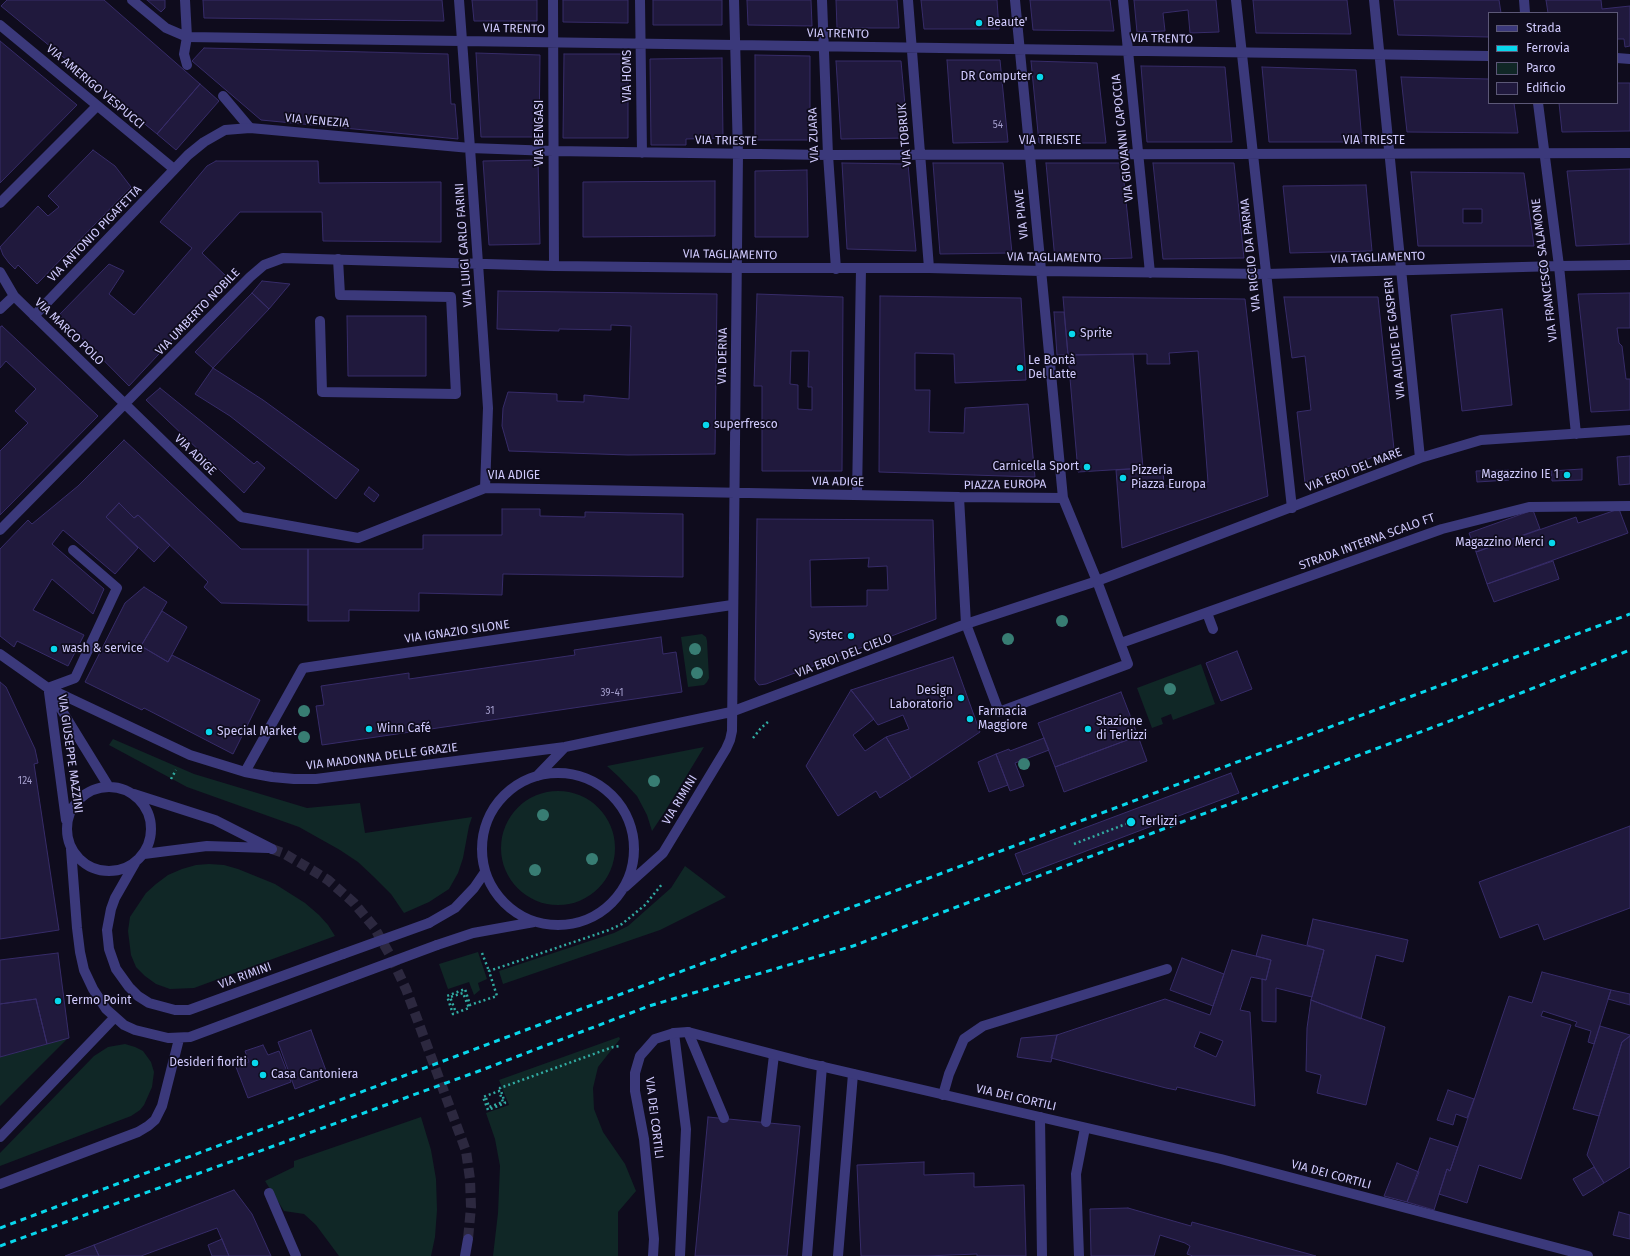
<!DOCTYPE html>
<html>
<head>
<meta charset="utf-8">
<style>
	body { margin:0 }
	#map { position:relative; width:1630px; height:1256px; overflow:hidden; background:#0f0c1d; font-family:"Fira Sans",sans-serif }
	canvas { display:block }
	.legend { position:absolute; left:1488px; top:12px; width:130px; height:92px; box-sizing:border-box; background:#0f0c1d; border:1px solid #5c5877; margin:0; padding:5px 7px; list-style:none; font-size:12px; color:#d0cafd }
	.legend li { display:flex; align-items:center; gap:8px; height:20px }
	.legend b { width:20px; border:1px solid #5c5877 }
</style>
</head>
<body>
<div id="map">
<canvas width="1630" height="1256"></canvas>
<ul class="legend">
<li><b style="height:5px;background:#3b397b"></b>Strada</li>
<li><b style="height:5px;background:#08d7ec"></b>Ferrovia</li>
<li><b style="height:11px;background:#102726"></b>Parco</li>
<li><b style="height:11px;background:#20193d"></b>Edificio</li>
</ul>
</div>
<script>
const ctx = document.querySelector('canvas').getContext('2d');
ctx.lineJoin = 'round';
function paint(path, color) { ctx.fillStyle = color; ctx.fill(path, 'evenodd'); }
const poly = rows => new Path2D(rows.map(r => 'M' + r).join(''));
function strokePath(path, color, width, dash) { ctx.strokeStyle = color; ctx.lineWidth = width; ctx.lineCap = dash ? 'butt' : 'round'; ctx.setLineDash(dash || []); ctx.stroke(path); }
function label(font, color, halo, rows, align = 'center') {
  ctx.font = font + ' "Fira Sans",sans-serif'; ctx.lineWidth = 3.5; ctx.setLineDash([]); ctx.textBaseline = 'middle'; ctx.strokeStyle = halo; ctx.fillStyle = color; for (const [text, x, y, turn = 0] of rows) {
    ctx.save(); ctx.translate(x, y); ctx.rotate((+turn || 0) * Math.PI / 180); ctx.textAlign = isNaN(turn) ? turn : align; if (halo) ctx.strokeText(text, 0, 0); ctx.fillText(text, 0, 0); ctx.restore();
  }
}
paint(poly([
	[702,634,706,637,707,641,709,678,707,682,704,685,688,687,681,637],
	[1201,664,1215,704,1173,720,1171,714,1161,718,1163,724,1152,728,1137,688],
	[113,739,194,774,307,808,360,803,365,833,472,817,469,826,463,858,458,873,449,889,429,902,404,913,391,894,374,877,358,862,340,850,299,827,187,787,109,745],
	[704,747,664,813,652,831,647,815,637,796,619,777,607,766],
	'501 848a57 57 0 1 1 114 0a57 57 0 1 1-114 0Z',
	[209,864,224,865,238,869,275,884,305,903,319,915,328,925,335,936,194,988,170,989,156,984,145,976,136,967,131,955,128,931,130,917,146,893,156,884,168,875,182,869,196,865],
	[685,866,726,897,660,930,503,984,499,971,614,933,628,926,671,888],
	[478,952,487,979,478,983,480,990,474,995,469,982,448,989,439,964],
	[619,1037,620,1039,598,1067,593,1088,594,1109,603,1132,625,1164,636,1191,618,1212,618,1256,493,1256,498,1213,500,1166,495,1139,486,1113,509,1105,499,1080],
	[68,1038,0,1106,0,1057],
	[125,1044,135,1047,143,1051,151,1062,154,1072,152,1087,144,1105,140,1110,131,1116,0,1166,0,1153,94,1056,108,1047],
	[421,1117,431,1150,436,1179,437,1210,435,1237,431,1256,339,1256,316,1225,304,1214,284,1211,265,1181,294,1167,294,1161]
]), '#102726');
const building = poly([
	[7,0,104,0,200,84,157,134,1,6,7,0],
	[147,0,165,0,165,8,161,12,147,0],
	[203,0,442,0,444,21,204,18,203,0],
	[472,0,537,0,537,21,474,21,472,0],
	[563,0,628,0,628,23,563,22,563,0],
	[653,0,722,0,722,25,653,25,653,0],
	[747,0,811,0,812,26,748,25,747,0],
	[836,0,897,0,899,28,837,28,836,0],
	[921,0,997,0,999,29,924,29,921,0],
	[1030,0,1110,0,1114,31,1033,30,1030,0],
	[1134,0,1216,0,1219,32,1190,33,1188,10,1163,13,1165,31,1137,32,1134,0],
	[1253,0,1347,0,1351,34,1256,33,1253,0],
	[1394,0,1499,0,1501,13,1489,13,1489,37,1398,35,1394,0],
	[1546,0,1601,0,1602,9,1630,6,1630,46,1625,47,1624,39,1617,39,1617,13,1548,13,1546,0],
	[0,41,77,105,0,183,0,41],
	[204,48,448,54,451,104,455,104,458,139,261,120,192,61,204,48],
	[476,53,540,55,539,137,481,137,476,53],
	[564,54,628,54,628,138,563,138,564,54],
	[755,55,810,56,810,140,755,140,755,55],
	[722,58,723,138,686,139,686,145,651,145,650,59,722,58],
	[947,60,1000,60,1008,142,953,143,947,60],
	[836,61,901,61,908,138,841,139,836,61],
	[1031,61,1097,63,1106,143,1039,143,1031,61],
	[1141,66,1225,67,1232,142,1147,142,1141,66],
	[1262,67,1356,70,1362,142,1269,142,1262,67],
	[1401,77,1489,79,1489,103,1514,103,1518,133,1407,132,1401,77],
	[1617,83,1630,83,1630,131,1562,132,1559,103,1617,103,1617,83],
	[200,84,219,101,176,150,157,134,200,84],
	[93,150,115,166,131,187,37,284,18,265,15,269,9,263,3,255,0,247,38,206,48,216,59,207,48,196,93,150],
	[538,160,540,244,489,245,483,161,538,160],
	[216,161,318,161,319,183,441,182,441,242,323,241,322,212,240,212,202,253,229,279,129,386,59,315,109,264,124,271,109,294,134,315,192,248,160,222,207,166,216,161],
	[842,163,908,164,916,251,847,249,842,163],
	[933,163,1003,163,1012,253,940,254,933,163],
	[1046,163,1122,163,1132,258,1055,260,1046,163],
	[1153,163,1234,163,1244,258,1163,259,1153,163],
	[1630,169,1630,244,1576,246,1567,171,1630,169],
	[807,170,808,237,755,237,755,171,807,170],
	[1411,172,1524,173,1534,246,1418,246,1411,172],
	[1463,209,1482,209,1482,223,1463,223,1463,209],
	[715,181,715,236,583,237,583,182,715,181],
	[1366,185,1372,251,1290,253,1283,186,1366,185],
	[262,281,290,284,269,309,252,293,262,281],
	[498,291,717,294,715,454,628,455,509,451,502,426,503,408,508,392,557,394,557,401,584,402,584,395,629,399,631,326,611,325,611,330,559,329,559,331,497,329,498,291],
	[252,293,269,309,213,368,195,352,252,293],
	[1630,293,1630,328,1617,328,1619,343,1622,346,1626,379,1630,379,1630,410,1591,412,1578,294,1630,293],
	[757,294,843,297,842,471,762,471,762,386,754,386,757,294],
	[791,351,809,351,808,387,812,387,812,410,798,409,798,385,790,384,791,351],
	[880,296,1021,298,1026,380,955,383,954,354,915,353,915,390,930,390,929,432,964,433,965,408,1028,404,1035,477,879,472,880,296],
	[1063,297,1245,299,1268,496,1122,548,1116,470,1163,467,1164,486,1208,482,1198,351,1169,353,1170,364,1147,364,1147,354,1068,355,1063,297],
	[1284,297,1378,297,1394,449,1305,483,1297,412,1311,410,1305,356,1292,358,1284,297],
	[1502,309,1512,405,1462,411,1451,315,1502,309],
	[1054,312,1064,312,1068,355,1057,355,1054,312],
	[347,316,426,316,426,376,348,376,347,316],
	[2,326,98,416,0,515,0,451,28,423,15,411,36,389,6,361,0,368,0,327,2,326],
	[1133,354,1143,468,1078,472,1068,355,1133,354],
	[213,368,263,400,359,470,336,499,230,416,195,394,213,368],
	[160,388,254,464,257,461,265,468,244,493,146,400,160,388],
	[124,440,241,549,308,549,308,605,221,603,204,587,208,582,138,515,134,518,119,503,106,517,138,548,115,574,63,530,52,544,104,589,93,614,52,579,33,610,84,635,68,666,17,641,14,647,0,636,0,549,28,520,32,524,78,486,124,440],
	[1630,456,1630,484,1619,485,1617,457,1630,456],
	[1582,469,1582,480,1552,481,1551,471,1582,469],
	[1508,470,1509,480,1477,482,1476,471,1508,470],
	[369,487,379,495,374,502,364,494,369,487],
	[119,503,134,518,138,515,170,545,154,562,106,517,119,503],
	[502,509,540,509,540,516,585,517,585,512,683,514,683,577,503,574,502,595,419,593,419,611,349,610,349,621,308,621,308,549,423,549,423,535,502,535,502,509],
	[1619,509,1628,533,1487,584,1476,552,1576,517,1578,523,1619,509],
	[1533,510,1540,529,1476,552,1469,533,1533,510],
	[757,519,933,520,936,619,766,684,759,685,755,680,757,519],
	[869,558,868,567,887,566,888,590,867,590,867,606,811,607,810,560,869,558],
	[1553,561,1559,579,1494,602,1487,584,1553,561],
	[144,587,167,602,141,646,168,662,172,655,260,700,233,754,144,708,142,710,85,682,125,603,144,587],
	[162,611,187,627,168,662,141,646,162,611],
	[661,637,663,654,676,652,682,692,322,745,316,706,324,705,321,686,409,673,409,679,575,655,574,650,661,637],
	[1237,651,1252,689,1221,701,1206,663,1237,651],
	[953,657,980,732,911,778,886,737,909,729,903,715,878,725,851,690,953,657],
	[0,682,6,687,35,749,38,763,34,764,59,930,0,939,0,682],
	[851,690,874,719,853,735,865,751,886,737,911,778,880,798,876,791,838,816,806,766,851,690],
	[1121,692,1138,736,1055,767,1038,723,1121,692],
	[1138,736,1147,761,1064,792,1055,767,1138,736],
	[1044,738,1049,750,1015,763,1024,786,1010,791,996,754,1009,749,1010,751,1044,738],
	[996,754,1008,785,989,792,978,762,996,754],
	[1231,773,1239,793,1023,875,1015,854,1231,773],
	[1630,826,1630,908,1544,940,1538,924,1500,938,1479,882,1630,826],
	[1313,919,1408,940,1403,962,1376,955,1361,1019,1311,1000,1324,950,1307,945,1313,919],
	[1262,935,1324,950,1312,997,1276,988,1276,1022,1262,1021,1262,979,1266,980,1271,960,1256,956,1262,935],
	[1232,950,1271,960,1266,980,1251,977,1240,1010,1250,1012,1255,1106,1177,1087,1176,1090,1166,1088,1051,1058,1057,1035,1165,999,1210,1015,1232,950],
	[1200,1032,1223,1041,1216,1057,1194,1047,1200,1032],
	[58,953,69,1038,47,1044,36,999,0,1004,0,960,58,953],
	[1182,958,1224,974,1213,1006,1170,990,1182,958],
	[1542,972,1611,990,1594,1044,1588,1042,1591,1031,1575,1026,1577,1022,1543,1011,1541,1016,1571,1025,1521,1179,1479,1165,1467,1203,1439,1194,1447,1169,1450,1171,1509,996,1532,1003,1542,972],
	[1611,990,1630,994,1630,1005,1608,999,1611,990],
	[36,999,47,1044,0,1057,0,1004,36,999],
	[1311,1000,1385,1027,1366,1105,1317,1093,1321,1075,1306,1071,1307,1028,1311,1000],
	[1600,1026,1630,1035,1630,1036,1622,1042,1599,1116,1573,1109,1600,1026],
	[311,1030,328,1076,295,1089,278,1042,311,1030],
	[1057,1035,1051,1062,1017,1057,1021,1038,1057,1035],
	[1630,1036,1630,1167,1604,1183,1587,1155,1622,1042,1630,1036],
	[263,1045,268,1055,279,1051,291,1082,248,1098,236,1067,249,1062,245,1051,263,1045],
	[1448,1090,1474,1099,1467,1118,1456,1114,1453,1125,1437,1120,1448,1090],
	[708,1117,800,1126,787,1256,695,1256,708,1117],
	[1430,1138,1458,1147,1450,1171,1447,1169,1434,1210,1407,1202,1430,1138],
	[924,1162,924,1175,974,1173,974,1187,1024,1185,1026,1256,977,1256,977,1254,926,1256,861,1256,857,1165,924,1162],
	[1397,1163,1419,1172,1407,1202,1384,1196,1397,1163],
	[1594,1167,1604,1183,1583,1196,1573,1179,1594,1167],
	[234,1190,252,1214,271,1256,229,1256,217,1228,141,1256,99,1256,94,1245,234,1190],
	[1128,1208,1191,1226,1192,1222,1316,1256,1193,1256,1187,1254,1190,1246,1185,1243,1160,1235,1154,1256,1091,1256,1090,1209,1128,1208],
	[1619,1212,1630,1215,1630,1239,1613,1235,1619,1212],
	[222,1239,229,1256,212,1256,208,1245,222,1239],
	[94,1245,99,1256,65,1256,94,1245]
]);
paint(building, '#20193d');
strokePath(building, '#372c69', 1);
strokePath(poly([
	[272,849,283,853,312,870,328,880,354,903,374,927,390,955,406,989,466,1151,470,1179,471,1207,468,1239]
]), '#2c283f', 10, [10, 5]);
strokePath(poly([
	[753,738,761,728,769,721],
	[171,779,176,770],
	[1074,844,1131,822],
	[482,953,489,971],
	[455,1010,450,997,463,993,469,1008,453,1014,447,996,465,989,470,1005,497,996,489,971,609,930,622,924,645,905,663,883],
	[486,1098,489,1107,503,1102,499,1091,483,1097,488,1110,505,1103,500,1088,613,1047,621,1046]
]), '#31aba2', 2.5, [2, 3]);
strokePath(poly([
	[187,37,184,54,187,65],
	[223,96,250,128],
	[320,321,322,392,456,394,451,297,340,295,338,259],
	[857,495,861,269],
	[1207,613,1213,629],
	[966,624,999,712,1128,664,1097,581],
	[1121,643,1442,529,1529,507,1630,506],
	[688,1032,724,1118],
	[674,1033,686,1129,680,1256],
	[943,1095,949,1074,964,1039,983,1026,1167,969],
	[1040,1117,1042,1256],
	[766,1122,774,1055],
	[269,1193,296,1256],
	[807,1256,822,1066],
	[838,1256,853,1074],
	[1079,1256,1076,1174,1085,1128]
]), '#3b397b', 10);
strokePath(poly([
	[132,0,166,28,187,37,1489,56],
	[185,0,187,37],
	[459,0,470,148,488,408,485,488],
	[553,0,554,266],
	[640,0,642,153],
	[822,0,828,155,836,269],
	[908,0,929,268],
	[1015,0,1063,498],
	[1123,0,1150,273],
	[1236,0,1292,508],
	[1374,0,1420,458],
	[1524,0,1525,13],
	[0,25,174,169],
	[1617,58,1630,59],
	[1538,103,1559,266,1576,434],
	[0,203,97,106],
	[0,272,14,296,241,517,358,538,485,488,959,497],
	[0,309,14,296],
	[34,316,188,155,204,142,225,130,250,128,470,148,553,151,828,155,1630,153],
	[0,530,250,277,264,265,283,258,554,266,737,268,929,268,1041,271,1266,274,1559,266,1630,265],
	[966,624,959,497,1063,498,1097,581],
	[0,654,48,688,109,787],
	[48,688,190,755,245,772,272,777,294,779,316,779,565,747,731,712,966,624,1097,581,1420,458,1481,440,1630,430],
	[48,688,75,678,117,588,73,550],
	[49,692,66,820],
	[245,772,303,668,732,605],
	'482 849a76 76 0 1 1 152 0a76 76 0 1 1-152 0Z',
	[537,776,565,747],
	'67 829a42 42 0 1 1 84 0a42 42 0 1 1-84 0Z',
	[134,794,215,820,272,849],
	[71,849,77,928,80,952,84,970,93,989,106,1009,124,1025,135,1030,168,1038,190,1037,351,977],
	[144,854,207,846,268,848],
	[135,863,115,898,111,909,107,930,109,949,116,969,129,987,138,996,149,1003,175,1010,189,1010,343,954],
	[625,887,663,853,726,749,730,740,732,731,738,154,734,0],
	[429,923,455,908,474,888,485,872],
	[437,945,473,933,534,922],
	[0,1137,114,1018],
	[0,1184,138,1132,148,1126,155,1120,162,1106,179,1039],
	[465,1256,468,1239],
	[653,1256,654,1239,644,1139,635,1091,635,1073,640,1056,655,1039,674,1033,688,1032,807,1063,1221,1159,1588,1256]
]), '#3b397b', 10);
strokePath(poly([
	[0,1228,1630,614],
	[0,1246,487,1068,649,1006,853,946,1455,719,1630,650]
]), '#08d7ec', 3, [6, 5]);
strokePath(poly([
	[343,954,429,923],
	[351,977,437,945]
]), '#3b397b', 10);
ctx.fillStyle = '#387d73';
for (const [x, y] of [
	[1062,621],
	[1008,639],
	[695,649],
	[697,673],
	[1170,689],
	[304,711],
	[304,737],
	[1024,764],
	[654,781],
	[543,815],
	[592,859],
	[535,870]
]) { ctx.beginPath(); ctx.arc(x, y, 6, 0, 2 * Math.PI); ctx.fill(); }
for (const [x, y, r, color] of [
	[979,23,4,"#08d7ec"],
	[1040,77,4,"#08d7ec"],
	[1072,334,4,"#08d7ec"],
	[1020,368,4,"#08d7ec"],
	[706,425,4,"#08d7ec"],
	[1087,467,4,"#08d7ec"],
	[1567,475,4,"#08d7ec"],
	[1123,478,4,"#08d7ec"],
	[1552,543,4,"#08d7ec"],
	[851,636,4,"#08d7ec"],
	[54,649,4,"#08d7ec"],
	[961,698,4,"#08d7ec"],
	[970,719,4,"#08d7ec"],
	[369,729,4,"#08d7ec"],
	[1088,729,4,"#08d7ec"],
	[209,732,4,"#08d7ec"],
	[1131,822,5,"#08d7ec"],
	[58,1001,4,"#08d7ec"],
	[255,1063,4,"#08d7ec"],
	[263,1075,4,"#08d7ec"]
]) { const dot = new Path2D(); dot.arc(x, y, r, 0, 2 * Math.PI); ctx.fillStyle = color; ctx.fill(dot); strokePath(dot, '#0f0c1d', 1.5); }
label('10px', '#a49ecd', null, [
	["54",998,125],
	["39-41",612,693],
	["31",490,711],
	["124",25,781]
]);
label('12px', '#d0cafd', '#0f0c1d', [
	["Beaute'",987,23],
	["DR Computer",1032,77,"right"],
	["Sprite",1080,334],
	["Le Bontà",1028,361],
	["Del Latte",1028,375],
	["superfresco",714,425],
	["Carnicella Sport",1079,467,"right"],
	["Pizzeria",1131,471],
	["Piazza Europa",1131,485],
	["Magazzino IE 1",1559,475,"right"],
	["Magazzino Merci",1544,543,"right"],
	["Systec",843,636,"right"],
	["wash & service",62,649],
	["Design",953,691,"right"],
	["Laboratorio",953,705,"right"],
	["Farmacia",978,712],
	["Maggiore",978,726],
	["Stazione",1096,722],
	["di Terlizzi",1096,736],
	["Winn Café",377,729],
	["Special Market",217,732],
	["Terlizzi",1140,822],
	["Termo Point",66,1001],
	["Desideri fioriti",247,1063,"right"],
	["Casa Cantoniera",271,1075]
], 'left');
label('12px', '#d0cafd', '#0f0c1d', [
	["VIA TRENTO",514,29,1],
	["VIA TRENTO",838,34,1],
	["VIA TRENTO",1162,39,1],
	["VIA HOMS",628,76,-90],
	["VIA AMERIGO VESPUCCI",95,87,40],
	["VIA VENEZIA",317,121,5],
	["VIA BENGASI",540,133,-90],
	["VIA ZUARA",814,135,-92],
	["VIA TOBRUK",905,135,-95],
	["VIA GIOVANNI CAPOCCIA",1123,138,-96],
	["VIA TRIESTE",726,141,1],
	["VIA TRIESTE",1050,141],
	["VIA TRIESTE",1374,141],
	["VIA PIAVE",1022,214,-96],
	["VIA ANTONIO PIGAFETTA",95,234,-46],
	["VIA LUIGI CARLO FARINI",464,245,-94],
	["VIA TAGLIAMENTO",730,255,1],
	["VIA RICCIO DA PARMA",1251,255,-96],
	["VIA TAGLIAMENTO",1054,258,1],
	["VIA TAGLIAMENTO",1378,258,-2],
	["VIA FRANCESCO SALAMONE",1545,270,-97],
	["VIA UMBERTO NOBILE",198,312,-46],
	["VIA MARCO POLO",69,332,44],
	["VIA ALCIDE DE GASPERI",1395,338,-96],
	["VIA DERNA",723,356,-89],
	["VIA ADIGE",195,455,44],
	["VIA EROI DEL MARE",1354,470,-21],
	["VIA ADIGE",514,476],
	["VIA ADIGE",838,482,1],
	["PIAZZA EUROPA",1005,485,-1],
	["STRADA INTERNA SCALO FT",1367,542,-20],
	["VIA IGNAZIO SILONE",457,632,-8],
	["VIA EROI DEL CIELO",844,656,-21],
	["VIA GIUSEPPE MAZZINI",70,754,82],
	["VIA MADONNA DELLE GRAZIE",382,757,-7],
	["VIA RIMINI",680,800,-59],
	["VIA RIMINI",245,976,-20],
	["VIA DEI CORTILI",1016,1098,13],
	["VIA DEI CORTILI",654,1118,83],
	["VIA DEI CORTILI",1331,1175,15]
]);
</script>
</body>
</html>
